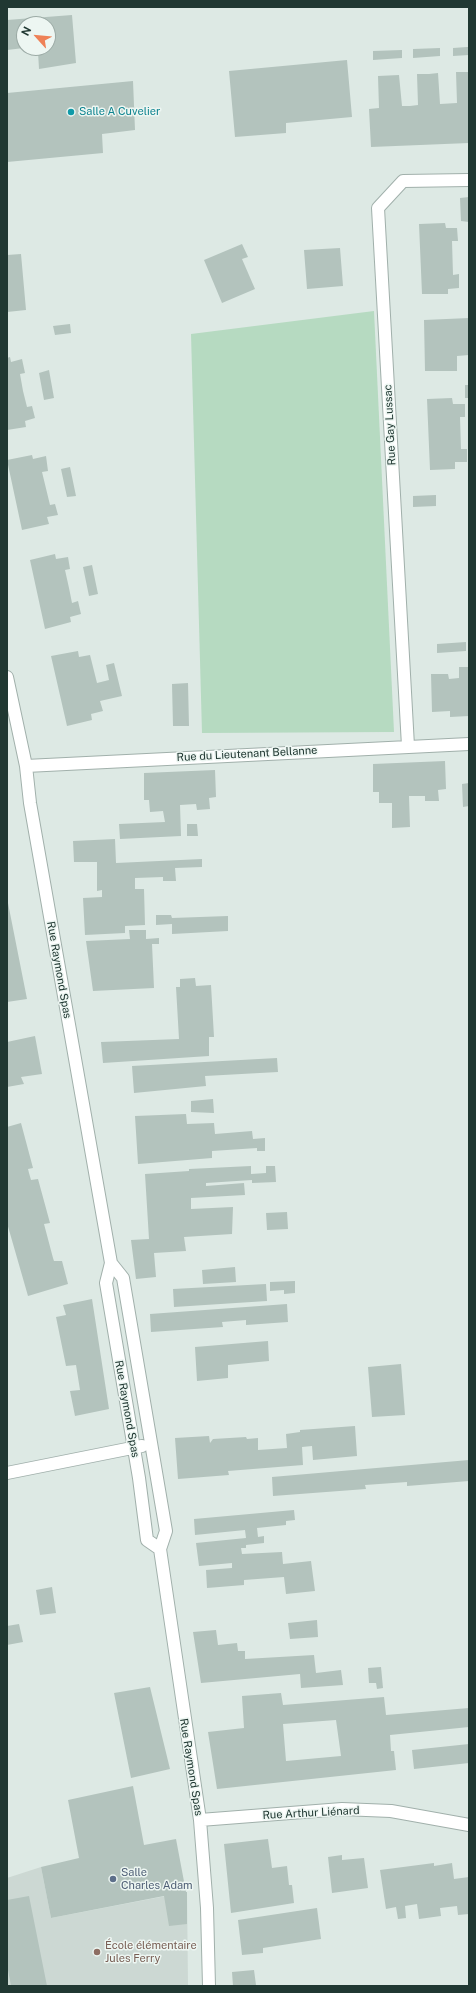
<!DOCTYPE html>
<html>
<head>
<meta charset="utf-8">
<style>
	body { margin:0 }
	#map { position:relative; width:476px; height:1993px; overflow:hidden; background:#dde9e4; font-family:"Public Sans",sans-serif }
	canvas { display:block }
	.frame { position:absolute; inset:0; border:8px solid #203832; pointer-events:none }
	.north { position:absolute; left:16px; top:16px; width:40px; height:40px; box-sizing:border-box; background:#edf6f2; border:1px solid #9baaa5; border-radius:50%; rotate:297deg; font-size:11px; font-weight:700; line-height:16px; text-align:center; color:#203832 }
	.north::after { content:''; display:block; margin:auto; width:14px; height:18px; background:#ee8157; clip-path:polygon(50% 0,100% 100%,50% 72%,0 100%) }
</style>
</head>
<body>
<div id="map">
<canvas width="476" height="1993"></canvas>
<div class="frame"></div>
<div class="north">N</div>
</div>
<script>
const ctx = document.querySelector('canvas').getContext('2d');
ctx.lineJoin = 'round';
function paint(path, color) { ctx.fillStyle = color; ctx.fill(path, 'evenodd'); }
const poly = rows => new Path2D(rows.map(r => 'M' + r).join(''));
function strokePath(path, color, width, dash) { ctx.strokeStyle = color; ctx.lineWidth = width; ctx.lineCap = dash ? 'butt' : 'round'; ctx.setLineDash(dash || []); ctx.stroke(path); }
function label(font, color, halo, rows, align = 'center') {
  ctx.font = font + ' "Public Sans",sans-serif'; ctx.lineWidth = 3; ctx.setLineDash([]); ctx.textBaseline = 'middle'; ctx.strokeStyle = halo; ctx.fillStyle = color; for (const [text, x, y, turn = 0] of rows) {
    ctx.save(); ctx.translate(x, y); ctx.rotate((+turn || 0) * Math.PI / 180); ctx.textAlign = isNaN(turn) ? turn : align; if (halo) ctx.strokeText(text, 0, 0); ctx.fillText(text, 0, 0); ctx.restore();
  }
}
paint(poly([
	[41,1867,51,1918,187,1892,188,1986,7,1986,7,1878]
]), '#ccd8d3');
paint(poly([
	[374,311,394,732,202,733,191,334]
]), '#b6dac1');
paint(poly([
	[72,15,76,63,39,69,38,52,26,53,25,48,48,48,48,24,24,24,24,48,7,50,7,20],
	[467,47,469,47,469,55,453,56,453,48],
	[440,48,440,56,413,58,413,49],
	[402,50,402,58,373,60,373,51],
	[347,60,352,117,286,123,286,133,235,137,229,71],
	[456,72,469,72,469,143,371,147,369,109,379,108,378,76,399,75,402,106,410,106,418,105,417,74,429,74,438,73,440,104,457,103],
	[133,81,135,130,102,134,103,153,7,162,7,93],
	[469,197,469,222,461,221,460,198],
	[445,223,446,228,457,228,458,241,452,241,453,275,459,274,459,288,448,289,448,294,422,294,419,224],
	[242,244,248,257,242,259,255,289,222,303,204,260],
	[340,248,343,286,307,289,304,250],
	[21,254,26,310,7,312,7,255],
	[469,318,469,355,457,356,457,371,425,371,424,320],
	[70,324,71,333,55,335,53,326],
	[10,357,11,362,22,359,25,373,20,374,23,391,27,407,32,406,35,418,25,421,26,427,7,430,7,358],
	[49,370,54,398,44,400,39,373],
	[465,385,469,385,469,398,465,398],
	[452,398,453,404,465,404,465,417,460,417,461,449,467,449,467,462,455,462,455,469,430,470,427,399],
	[32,455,33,459,46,456,48,471,42,472,50,505,55,504,58,515,47,517,49,524,22,530,7,460],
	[70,467,76,496,67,497,61,469],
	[436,495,436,506,413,507,413,496],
	[55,554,56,559,68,557,70,569,65,570,69,588,72,603,78,601,81,614,70,617,71,622,45,629,30,560],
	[92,565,98,594,89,596,83,567],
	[466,642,466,651,437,653,437,644],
	[78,651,79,657,90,655,97,683,109,680,106,665,114,663,122,696,100,701,103,711,91,714,92,720,67,726,51,656],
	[459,667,469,667,469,716,450,717,450,711,432,712,431,674,448,674,449,679,459,678],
	[188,683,189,726,173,726,172,684],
	[445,761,446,789,438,790,439,801,425,801,425,796,409,796,410,827,392,828,392,803,379,803,379,792,373,792,373,764],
	[215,770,216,797,209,798,210,809,197,810,196,804,180,805,181,836,120,839,119,824,165,822,163,811,150,812,149,800,144,800,144,773],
	[469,783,469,806,463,807,462,784],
	[187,824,197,824,198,836,187,836],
	[115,839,116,863,202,859,202,867,175,868,176,881,163,881,163,877,135,878,135,889,144,889,145,925,125,926,125,933,85,935,83,898,102,897,102,890,97,891,97,862,74,862,73,841],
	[7,898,27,999,7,1002],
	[156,915,171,915,172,918,228,916,228,931,172,934,172,924,156,925],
	[129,930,146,930,146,939,159,938,159,944,152,944,154,988,93,991,86,941,130,939],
	[195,978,196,986,211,985,214,1037,209,1037,209,1056,103,1063,101,1042,179,1039,176,987,180,987,180,979],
	[35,1036,42,1074,21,1077,24,1084,7,1087,7,1042],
	[277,1058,278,1072,205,1076,206,1086,134,1093,132,1066],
	[213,1099,214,1113,191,1112,191,1101],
	[186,1114,187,1124,214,1123,215,1134,252,1131,253,1139,265,1138,265,1151,257,1151,257,1148,212,1151,212,1158,138,1164,135,1116],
	[21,1123,33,1168,28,1169,29,1173,31,1180,38,1179,50,1223,44,1224,53,1258,54,1261,62,1261,68,1284,28,1296,7,1223,7,1127],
	[251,1166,251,1174,266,1173,266,1166,275,1166,276,1182,252,1183,252,1180,206,1183,206,1186,244,1183,245,1195,191,1198,191,1209,233,1207,232,1234,184,1237,186,1251,154,1253,156,1277,136,1279,131,1240,149,1239,145,1174,189,1171,189,1169],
	[287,1212,288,1229,267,1230,266,1213],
	[235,1267,236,1282,203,1284,202,1270],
	[295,1281,295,1293,284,1294,284,1290,270,1291,270,1282],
	[266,1284,267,1301,174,1307,173,1289],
	[92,1299,109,1409,75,1416,70,1391,80,1390,76,1365,66,1366,56,1317,66,1315,63,1305],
	[287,1304,288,1322,246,1325,246,1320,222,1322,223,1327,151,1332,150,1314],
	[268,1341,269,1361,228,1365,228,1378,197,1381,195,1347],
	[401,1364,405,1415,372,1417,368,1367],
	[355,1426,357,1456,313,1460,312,1446,302,1447,303,1465,228,1471,229,1475,178,1479,175,1438,209,1436,210,1443,213,1439,246,1437,247,1439,258,1438,258,1450,287,1448,286,1434,300,1432,300,1430],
	[469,1460,469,1481,407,1486,407,1482,365,1485,366,1489,273,1496,272,1477],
	[294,1510,295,1520,286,1521,286,1525,257,1528,258,1537,264,1536,264,1543,246,1545,246,1548,241,1548,242,1554,282,1552,283,1564,311,1561,315,1591,286,1594,284,1577,244,1580,244,1585,207,1588,206,1570,232,1568,232,1563,199,1566,196,1543,246,1538,245,1530,195,1535,194,1519],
	[52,1587,56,1613,40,1615,36,1590],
	[317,1620,318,1637,290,1639,288,1623],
	[19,1624,23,1642,7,1645,7,1626],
	[216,1630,218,1645,237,1643,238,1651,245,1651,245,1659,314,1655,316,1673,341,1670,343,1685,301,1688,300,1674,201,1683,193,1632],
	[381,1667,383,1688,377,1689,376,1683,369,1683,368,1668],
	[150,1687,170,1769,131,1778,114,1693],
	[281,1693,283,1705,384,1697,386,1715,469,1708,469,1727,390,1735,391,1751,394,1751,396,1770,217,1789,208,1732,244,1728,242,1696],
	[336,1720,341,1756,286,1761,283,1724],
	[469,1744,469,1763,414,1769,412,1750],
	[133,1786,144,1845,176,1839,186,1892,187,1892,187,1924,169,1926,164,1896,51,1918,41,1867,79,1858,68,1800],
	[268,1839,272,1868,287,1866,289,1885,292,1885,294,1903,231,1913,224,1844],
	[342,1855,342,1860,364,1858,368,1888,332,1893,328,1857],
	[434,1863,434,1866,452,1863,454,1879,469,1877,469,1914,458,1915,457,1906,440,1908,441,1916,419,1919,417,1904,405,1906,406,1918,398,1919,396,1907,386,1909,380,1870],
	[29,1896,47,1986,11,1986,7,1965,7,1900],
	[317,1908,321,1939,263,1948,263,1953,242,1955,238,1920],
	[254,1970,256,1985,233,1986,232,1972]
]), '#b3c3bd');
const minor = poly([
	[7,677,26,766,30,803,111,1263,106,1283,139,1478,147,1540,160,1549],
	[408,746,378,208,403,181,469,180],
	[26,766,469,744],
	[111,1263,123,1278,166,1531,160,1549,200,1820,207,1908,209,1986],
	[7,1473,142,1446],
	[200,1820,342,1809,391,1811,469,1825]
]);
strokePath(minor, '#a1b0ab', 14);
strokePath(minor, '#fff', 12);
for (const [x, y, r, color] of [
	[71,112,4,"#0f9aa8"],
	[113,1879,4,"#5c6f8a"],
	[97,1952,4,"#8d6e63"]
]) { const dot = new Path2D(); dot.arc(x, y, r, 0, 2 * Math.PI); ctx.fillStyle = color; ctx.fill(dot); strokePath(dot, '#edf6f2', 1.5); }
label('11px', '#0d838f', '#edf6f2', [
	["Salle A Cuvelier",79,112]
], 'left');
label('11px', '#203832', '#edf6f2', [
	["Rue Gay Lussac",390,425,-93],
	["Rue du Lieutenant Bellanne",247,754,-3],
	["Rue Raymond Spas",59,970,80],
	["Rue Raymond Spas",127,1409,80],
	["Rue Raymond Spas",191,1767,81],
	["Rue Arthur Liénard",311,1813,-3]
]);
label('11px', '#4e5e75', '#edf6f2', [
	["Salle",121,1873],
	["Charles Adam",121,1886]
], 'left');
label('11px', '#785e54', '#edf6f2', [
	["École élémentaire",105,1946],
	["Jules Ferry",105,1959]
], 'left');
</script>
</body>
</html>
